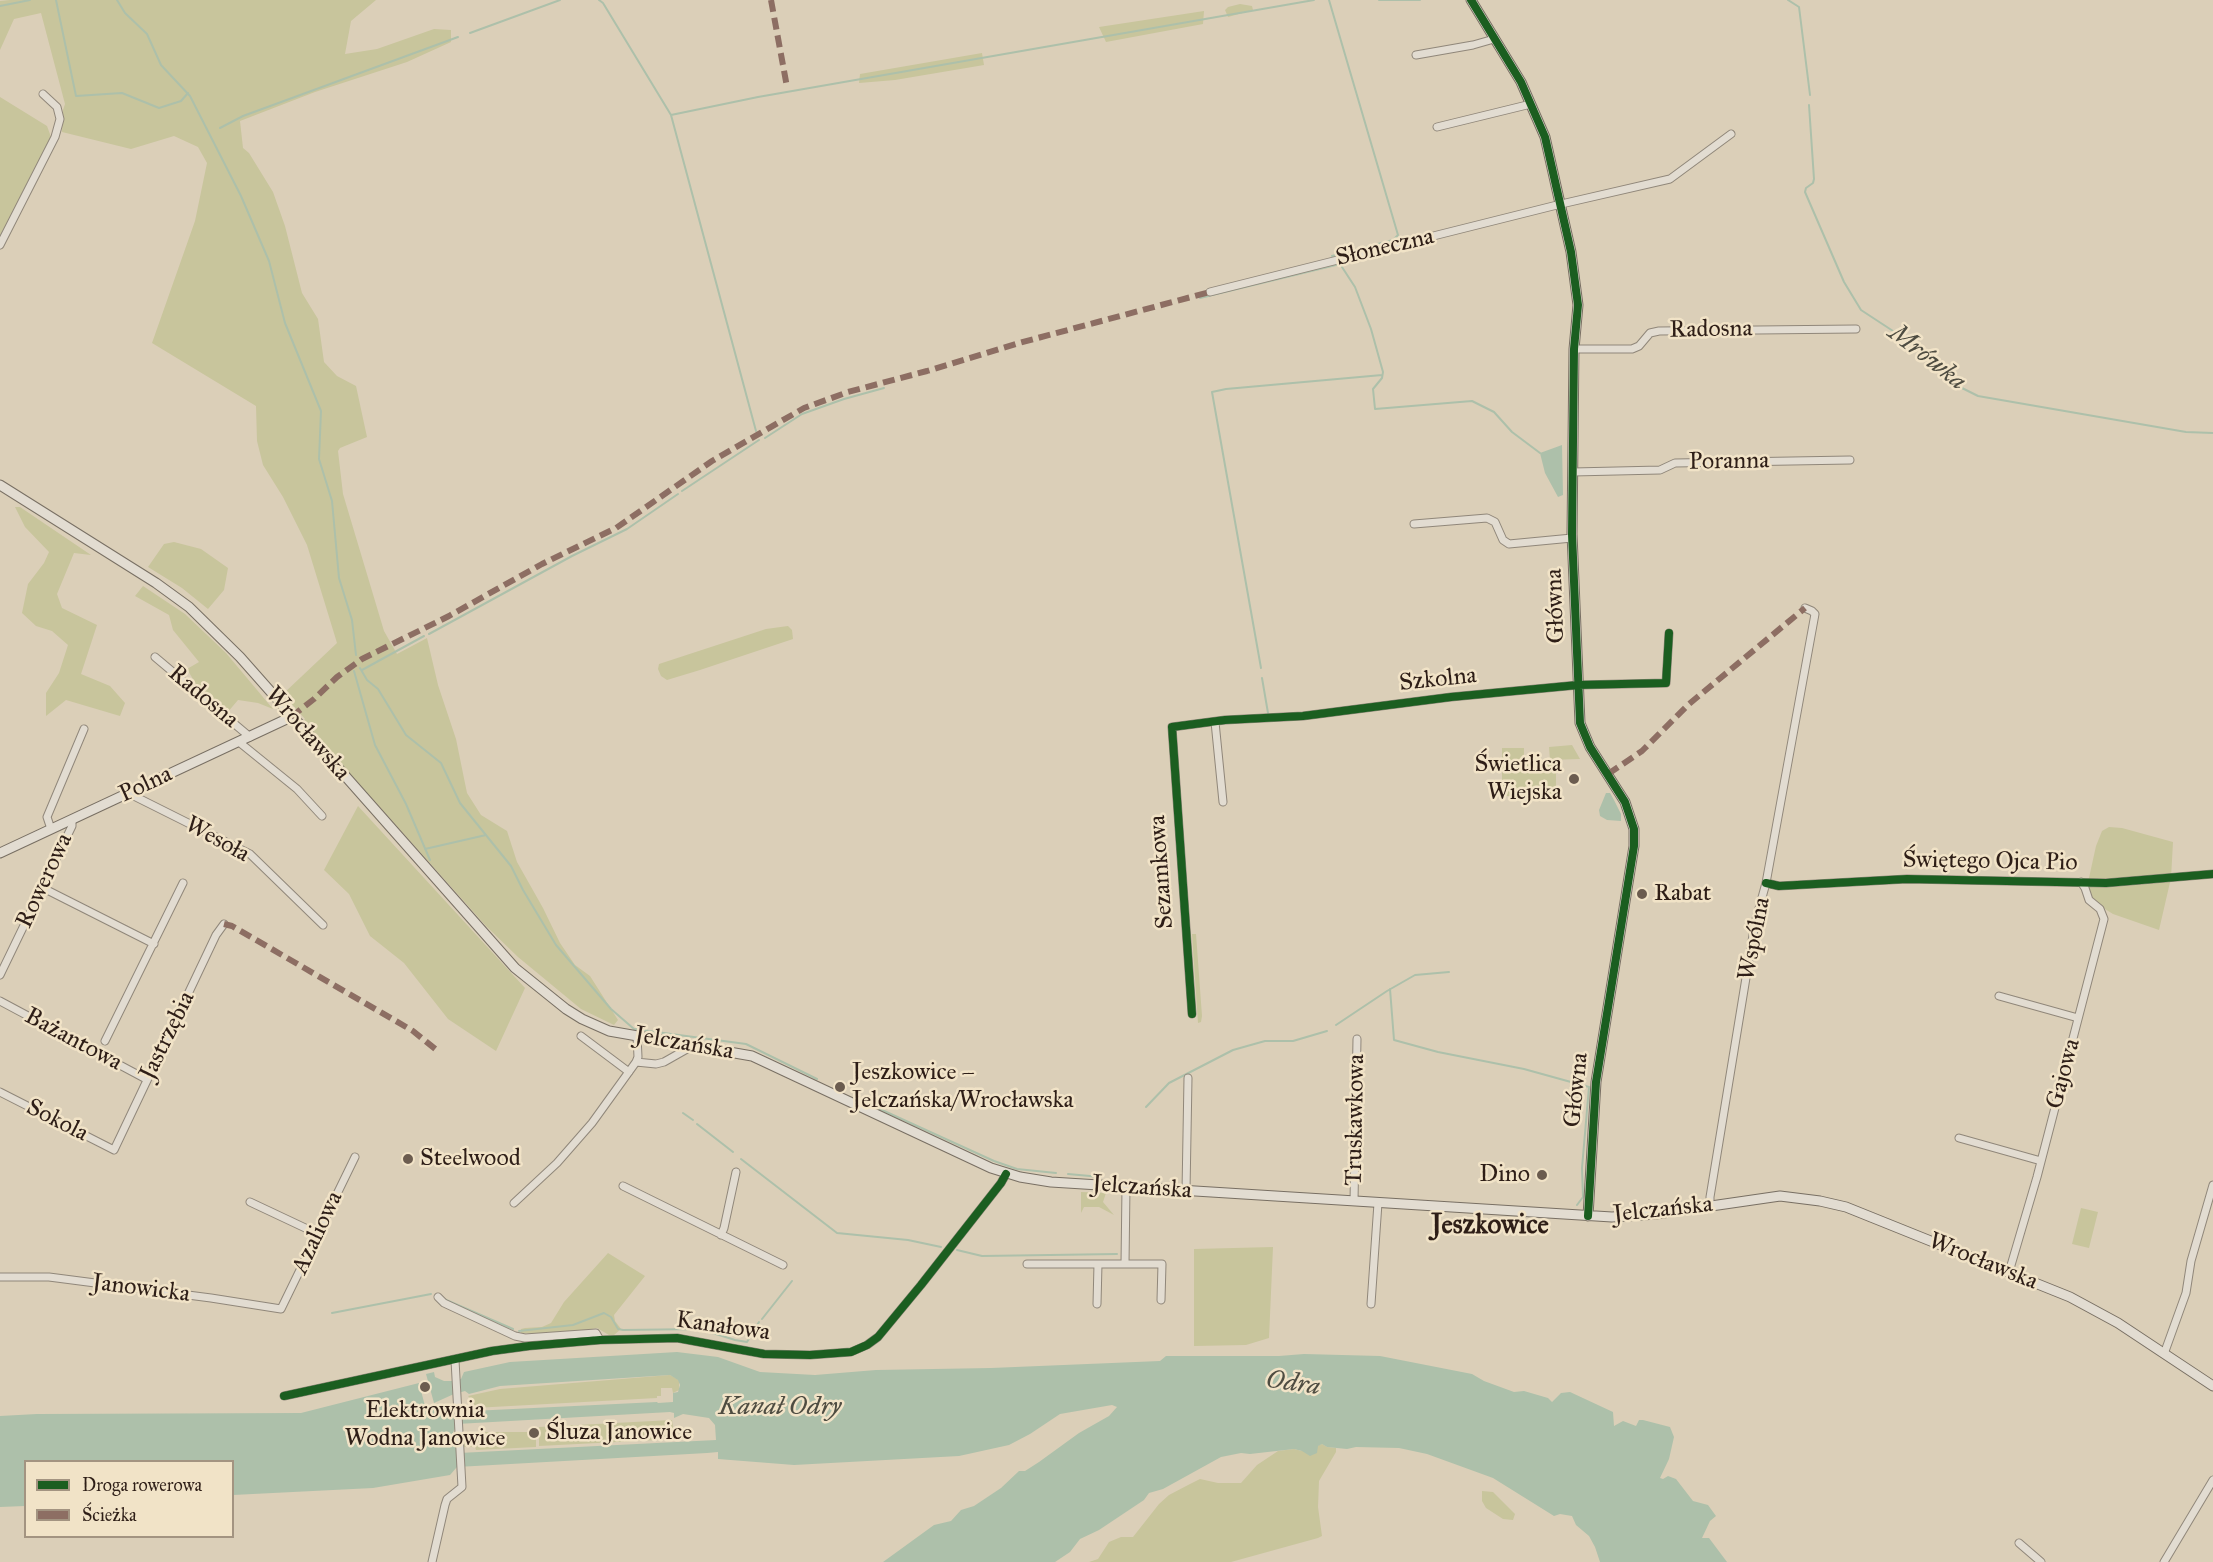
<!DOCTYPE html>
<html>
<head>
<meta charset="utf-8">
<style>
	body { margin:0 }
	#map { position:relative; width:2213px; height:1562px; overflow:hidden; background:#dbcfb8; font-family:"IM FELL Great Primer",serif }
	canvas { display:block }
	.legend { position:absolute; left:24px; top:1460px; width:210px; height:78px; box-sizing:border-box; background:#f1e3c7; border:2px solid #a39481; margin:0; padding:8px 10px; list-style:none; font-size:18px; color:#2e1e17 }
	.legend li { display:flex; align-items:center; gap:12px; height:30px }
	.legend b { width:30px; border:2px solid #a39481 }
</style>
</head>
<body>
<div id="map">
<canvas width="2213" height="1562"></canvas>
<ul class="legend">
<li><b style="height:8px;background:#1b5e20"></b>Droga rowerowa</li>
<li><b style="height:8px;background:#8d6e63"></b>Ścieżka</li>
</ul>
</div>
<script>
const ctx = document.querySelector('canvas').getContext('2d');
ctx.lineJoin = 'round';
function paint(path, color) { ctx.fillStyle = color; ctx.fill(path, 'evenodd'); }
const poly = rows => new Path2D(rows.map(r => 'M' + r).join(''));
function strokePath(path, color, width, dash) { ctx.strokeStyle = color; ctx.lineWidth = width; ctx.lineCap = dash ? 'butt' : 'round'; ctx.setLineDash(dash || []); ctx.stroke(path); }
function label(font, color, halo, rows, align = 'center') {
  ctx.font = font + ' "IM FELL Great Primer",serif'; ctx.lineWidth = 5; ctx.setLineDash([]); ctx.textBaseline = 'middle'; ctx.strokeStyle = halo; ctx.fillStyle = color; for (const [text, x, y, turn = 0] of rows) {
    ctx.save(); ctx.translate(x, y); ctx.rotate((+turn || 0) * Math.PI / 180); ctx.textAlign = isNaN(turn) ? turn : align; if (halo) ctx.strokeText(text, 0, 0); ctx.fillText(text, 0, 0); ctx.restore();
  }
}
paint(poly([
	[10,0,376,0,351,21,345,54,377,49,434,29,451,30,451,42,407,62,315,92,240,121,243,148,249,153,273,192,285,226,302,293,318,319,324,362,337,376,356,386,367,437,340,448,338,451,343,494,384,631,397,654,427,638,438,685,456,739,467,793,481,815,507,831,517,862,543,908,560,943,575,965,590,976,618,1020,614,1025,581,1009,518,957,486,926,303,721,305,719,283,694,337,643,307,545,283,497,263,465,257,441,256,406,152,343,195,221,207,163,198,147,174,136,131,149,62,132,63,110,65,104,41,13,14,19,0,50,0,1],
	[1240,4,1252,6,1253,10,1228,17,1225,10,1228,7],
	[1204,11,1203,24,1106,42,1099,27],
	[982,53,984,65,895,80,859,83,860,74],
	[0,97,47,126,51,137,0,237],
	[15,507,20,507,91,555,74,553,57,594,62,608,97,625,81,674,110,686,125,703,120,716,66,700,46,716,46,693,59,673,68,645,52,631,36,626,22,613,28,584,44,563,49,552,25,527],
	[174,542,201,549,228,568,224,590,208,609,182,588,148,567,164,544],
	[143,586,185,614,226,653,273,709,258,703,238,700,227,713,197,686,187,669,199,662,173,630,169,615,135,596],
	[788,626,792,630,793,639,700,670,667,680,661,676,658,669,659,664,766,629],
	[1572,745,1580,759,1550,760,1549,747],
	[1502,748,1524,748,1524,760,1502,761],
	[1556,764,1556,796,1502,796,1502,765],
	[358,806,525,988,496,1051,448,1019,404,963,370,936,349,894,324,870],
	[2109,827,2122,828,2173,842,2171,878,2159,930,2113,914,2092,901,2087,887,2096,846,2102,831],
	[1192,934,1196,934,1202,1016,1201,1022,1198,1023],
	[1081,1192,1106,1193,1103,1202,1114,1215,1099,1207,1084,1207,1081,1213],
	[2081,1208,2098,1212,2089,1248,2072,1244],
	[1273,1247,1269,1338,1246,1345,1194,1346,1194,1249],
	[608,1253,645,1276,614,1315,615,1321,621,1329,614,1335,609,1335,597,1328,564,1334,521,1333,521,1329,525,1328,542,1327,551,1323,564,1302],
	[670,1375,679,1380,679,1390,673,1393,672,1388,661,1388,661,1396,657,1396,657,1398,474,1408,469,1406,469,1402,472,1402,472,1400,468,1396,500,1389],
	[672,1420,675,1439,539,1446,539,1427],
	[462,1432,530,1432,530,1439,536,1439,536,1447,476,1450,475,1447,463,1447],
	[1322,1444,1327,1447,1336,1448,1336,1452,1319,1481,1318,1507,1322,1536,1318,1538,1231,1562,1089,1562,1098,1559,1109,1542,1121,1537,1133,1537,1159,1504,1169,1495,1190,1484,1200,1479,1218,1483,1241,1483,1257,1465,1278,1451,1294,1449,1302,1451],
	[1482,1491,1493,1492,1515,1514,1513,1520,1503,1519,1486,1508,1482,1501]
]), '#c8c59c');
paint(poly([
	[1562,445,1563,495,1558,497,1545,473,1540,453],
	[1606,793,1610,793,1614,800,1621,814,1621,821,1607,820,1600,816,1599,810],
	[677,1352,718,1357,760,1372,815,1375,876,1370,991,1368,1160,1361,1166,1356,1279,1356,1304,1354,1380,1356,1472,1374,1484,1381,1514,1392,1524,1391,1548,1398,1552,1402,1561,1393,1570,1392,1613,1412,1614,1426,1623,1421,1636,1426,1639,1420,1643,1420,1670,1427,1674,1437,1669,1459,1660,1478,1663,1479,1668,1476,1676,1479,1693,1501,1708,1505,1716,1516,1710,1521,1702,1538,1709,1538,1727,1562,1600,1562,1595,1547,1589,1536,1576,1525,1572,1516,1560,1514,1554,1516,1493,1478,1427,1454,1399,1448,1356,1447,1347,1449,1327,1447,1322,1444,1318,1446,1317,1453,1310,1456,1302,1451,1294,1449,1250,1454,1241,1453,1221,1457,1163,1489,1149,1493,1144,1500,1099,1530,1080,1539,1070,1552,1055,1562,883,1562,934,1525,951,1521,961,1510,974,1506,1001,1488,1019,1471,1025,1471,1039,1462,1079,1433,1109,1416,1117,1407,1112,1405,1060,1414,1030,1434,1009,1445,959,1456,794,1465,718,1459,718,1452,707,1453,457,1467,450,1475,373,1488,233,1495,232,1462,26,1462,25,1506,0,1507,0,1416,37,1414,301,1413,419,1383,425,1406,416,1409,454,1407,456,1414,472,1413,472,1411,657,1402,658,1403,673,1402,673,1393,678,1392,680,1385,678,1380,670,1375,500,1386,469,1394,465,1391,454,1394,434,1403,426,1374,434,1372,435,1377,444,1381,453,1381,461,1379,464,1372,510,1362],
	[670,1412,674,1413,674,1418,683,1414,709,1418,715,1425,716,1440,459,1453,450,1439,457,1424]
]), '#adc0aa');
strokePath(poly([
	[56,0,76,96,122,93,159,108,181,101,188,93],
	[117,0,125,13,147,34,161,65,190,96,241,196,269,261,285,323,321,411,319,459,332,501,339,578,352,620,356,655],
	[599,0,603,3,671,115,758,97,1314,0],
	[1329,0,1398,235,1393,240,1332,256],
	[1379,0,1420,0],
	[1788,0,1799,7,1810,95],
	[0,6,30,0],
	[470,33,560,0],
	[1809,105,1814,179,1813,183,1806,188,1805,192,1844,282,1861,310,1922,350,1956,385,1978,396,2186,432,2213,433],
	[671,115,756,431],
	[220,128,243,116,458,37],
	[1200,298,1340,264,1355,287,1371,329,1383,372,1382,378,1373,389,1375,409,1472,401,1494,412,1512,432,1540,453],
	[765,438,802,414,844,399,884,388],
	[682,491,759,440],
	[429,634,572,556,627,529,678,494],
	[360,668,367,680,378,689,406,735,441,763,460,803,511,866,523,890,556,945,611,1009,634,1029,746,1044,817,1079],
	[1261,668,1212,392,1226,389,1382,375],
	[362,670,424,636],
	[354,671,375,745,406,804,430,860],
	[1262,678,1268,713],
	[425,849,486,835],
	[1390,989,1394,1040,1438,1052,1524,1069,1589,1087,1582,1168,1583,1197,1577,1205],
	[1336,1025,1387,991,1415,975,1449,972],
	[871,1105,994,1161,1017,1169,1056,1173],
	[1146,1107,1169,1083,1233,1050,1265,1041,1293,1041,1327,1031],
	[683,1113,693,1120],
	[697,1124,733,1152],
	[741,1159,837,1233,908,1240,941,1247],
	[1068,1174,1101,1177],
	[957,1250,982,1256,1117,1254],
	[444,1299,513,1329],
	[332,1313,431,1294],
	[762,1319,792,1281],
	[519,1331,573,1325,604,1313,611,1317,618,1329,623,1330,700,1329,735,1340,747,1342,759,1322]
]), '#adc0aa', 2);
const street = poly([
	[1416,55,1473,45,1494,39],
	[1437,127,1531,104],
	[0,245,55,137,60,119,57,107,43,94],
	[1210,292,1557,205,1670,179,1731,134],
	[1574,349,1632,349,1639,346,1650,333,1659,331,1856,329],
	[1573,472,1660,470,1675,463,1850,460],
	[1414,524,1487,518,1495,522,1503,540,1509,544,1572,538],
	[155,657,250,737],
	[1215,722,1223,802],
	[239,742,297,789,322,816],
	[128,793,250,854,323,925],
	[51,829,47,817,84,729],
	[1766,883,1779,886,1907,879,2106,883,2213,874],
	[43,888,154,944],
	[0,975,72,826,72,819],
	[1999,996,2078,1018],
	[0,1001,146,1079],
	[1192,1014,1172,727,1225,720,1303,716,1451,697,1578,685,1666,683,1669,633],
	[581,1036,629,1072],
	[105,1041,183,883],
	[636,1062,656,1064,664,1062,687,1049,689,1044],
	[0,1092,114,1150,216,935,224,924],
	[1959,1138,2041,1161],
	[623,1186,783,1265],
	[1186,1191,1188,1078],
	[1354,1201,1357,1039],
	[250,1202,318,1234],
	[514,1203,557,1163,592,1123,636,1062,638,1057,637,1036],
	[1710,1206,1710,1197,1755,923,1766,883,1815,614,1812,611,1805,608],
	[721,1235,724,1228,736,1172],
	[1027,1264,1125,1264,1126,1187],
	[1125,1264,1162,1264,1161,1300],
	[2009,1272,2037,1177,2104,919,2100,909,2089,900,2085,888,2081,882],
	[0,1277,49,1277,211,1298,281,1309,355,1157],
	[438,1297,444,1303,515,1336,525,1338,596,1333,600,1340],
	[1097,1304,1098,1264],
	[1371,1304,1378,1203],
	[2164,1354,2186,1293,2191,1261,2213,1185],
	[284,1396,492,1351,529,1346,600,1340,677,1338,764,1354,810,1355,851,1352,867,1345,878,1337,921,1285,1001,1183,1006,1174],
	[2019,1543,2041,1562],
	[432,1562,445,1505,447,1499,462,1487,455,1360],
	[2164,1562,2213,1480]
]);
const secondary = poly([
	[1471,0,1521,82,1545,137,1571,252,1578,305,1574,349,1572,534,1580,723,1590,747,1625,802,1634,829,1634,846,1596,1082,1588,1216],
	[0,485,156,583,189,607,240,657,515,968,566,1009,582,1019,609,1031,752,1056,991,1168,1020,1177,1051,1182,1612,1217,1656,1214,1780,1196,1820,1201,1846,1207,2070,1297,2118,1323,2213,1386],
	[0,853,291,717]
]);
strokePath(street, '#90877a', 9);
strokePath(secondary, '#786f63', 11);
strokePath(street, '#e2dcd1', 7);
strokePath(secondary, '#e2dcd1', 9);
strokePath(poly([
	[771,0,787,87],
	[291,717,314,699,337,677,362,659,449,616,542,564,616,528,712,461,804,408,848,392,927,371,1019,343,1210,292],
	[1608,774,1642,751,1689,704,1805,608],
	[224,924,232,926,413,1031,439,1052]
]), '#8d6e63', 6, [12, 6]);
strokePath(poly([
	[1471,0,1521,82,1545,137,1571,252,1578,305,1574,349,1572,534,1580,723,1590,747,1625,802,1634,829,1634,846,1596,1082,1588,1216],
	[1766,883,1779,886,1907,879,2106,883,2213,874],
	[1192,1014,1172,727,1225,720,1303,716,1451,697,1578,685,1666,683,1669,633],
	[284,1396,492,1351,529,1346,600,1340,677,1338,764,1354,810,1355,851,1352,867,1345,878,1337,921,1285,1001,1183,1006,1174]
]), '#1b5e20', 8);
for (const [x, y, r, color] of [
	[1574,779,6,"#6b5c4f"],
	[1642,894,6,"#6b5c4f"],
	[840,1087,6,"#6b5c4f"],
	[408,1159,6,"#6b5c4f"],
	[1542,1175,6,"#6b5c4f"],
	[425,1387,6,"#6b5c4f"],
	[534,1433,6,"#6b5c4f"]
]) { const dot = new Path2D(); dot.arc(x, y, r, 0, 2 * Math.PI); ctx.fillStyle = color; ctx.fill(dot); strokePath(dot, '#f1e3c7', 2); }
label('24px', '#2e1e17', '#f1e3c7', [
	["Słoneczna",1385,248,-13],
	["Radosna",1711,330,-1],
	["Poranna",1729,462,-1],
	["Główna",1556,606,-92],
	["Szkolna",1438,680,-6],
	["Radosna",203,697,40],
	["Wrocławska",307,734,49],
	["Polna",146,785,-25],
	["Wesoła",217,840,29],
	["Świętego Ojca Pio",1990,862,1],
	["Sezamkowa",1162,872,-94],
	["Rowerowa",45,881,-65],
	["Wspólna",1755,939,-79],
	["Jastrzębia",168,1036,-64],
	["Bażantowa",73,1040,28],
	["Jelczańska",684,1044,10],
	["Gajowa",2064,1074,-75],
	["Główna",1577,1090,-84],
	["Truskawkowa",1356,1120,-89],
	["Sokola",57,1121,27],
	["Jelczańska",1142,1188,4],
	["Jelczańska",1663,1210,-6],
	["Azaliowa",318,1233,-65],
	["Wrocławska",1983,1262,22],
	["Janowicka",141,1289,7],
	["Kanałowa",723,1327,8]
]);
label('24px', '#2e1e17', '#f1e3c7', [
	["Świetlica",1562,765,"right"],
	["Wiejska",1562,793,"right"],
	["Rabat",1654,894],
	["Jeszkowice –",852,1073],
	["Jelczańska/Wrocławska",852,1101],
	["Steelwood",420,1159],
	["Dino",1530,1175,"right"],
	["Elektrownia",425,1411,"center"],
	["Wodna Janowice",425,1439,"center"],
	["Śluza Janowice",546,1433]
], 'left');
label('italic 26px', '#4e4c41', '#f1e3c7', [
	["Mrówka",1927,358,38],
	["Odra",1293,1384,8],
	["Kanał Odry",780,1408]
]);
label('bold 27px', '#2e1e17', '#f1e3c7', [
	["Jeszkowice",1490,1226]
]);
</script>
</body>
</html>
